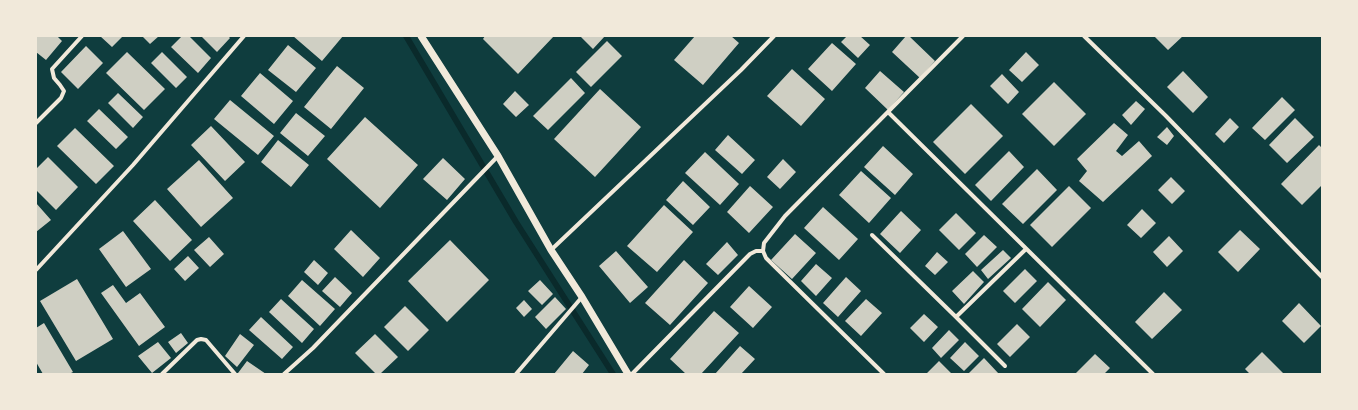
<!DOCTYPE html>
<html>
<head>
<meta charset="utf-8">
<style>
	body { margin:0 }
	#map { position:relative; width:1358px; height:410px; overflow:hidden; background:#0f3d3e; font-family:Arial,sans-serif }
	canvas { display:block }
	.frame { position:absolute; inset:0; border:37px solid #f1e9da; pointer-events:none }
</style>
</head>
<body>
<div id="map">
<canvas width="1358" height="410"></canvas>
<div class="frame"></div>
</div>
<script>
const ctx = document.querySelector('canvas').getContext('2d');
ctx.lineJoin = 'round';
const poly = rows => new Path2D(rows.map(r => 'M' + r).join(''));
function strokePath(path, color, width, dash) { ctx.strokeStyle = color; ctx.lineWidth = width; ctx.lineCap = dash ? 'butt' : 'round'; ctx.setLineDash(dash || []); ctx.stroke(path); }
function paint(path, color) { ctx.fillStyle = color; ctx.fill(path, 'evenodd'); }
strokePath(poly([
	[406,36,516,222,613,374]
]), '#0a2a2b', 6);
paint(poly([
	[36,36,57,36,62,41,46,60,36,52],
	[100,36,123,36,112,47],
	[142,36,159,36,150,44],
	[182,36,189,36,211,58,198,73,171,47],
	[201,36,228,36,230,38,217,52],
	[293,36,343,36,322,61],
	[485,36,554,36,518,74,483,39],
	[582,36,605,36,593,49,581,37],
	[695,36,731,36,739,43,703,85,674,60],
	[847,36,860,36,870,45,858,58,841,42],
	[906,36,909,36,935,61,920,78,892,52],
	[1154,36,1183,36,1168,50],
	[607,41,622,56,591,87,576,72],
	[832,43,856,64,832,91,808,69],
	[288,45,316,68,296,92,268,70],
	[86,46,103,63,78,89,61,72],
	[127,52,165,89,144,110,106,73],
	[162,52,187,77,176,88,151,63],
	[1026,52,1039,65,1022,82,1009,70],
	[337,66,364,88,331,129,304,107],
	[792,69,825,99,801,126,767,96],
	[880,71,904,92,888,110,865,88],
	[1183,71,1208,97,1193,113,1167,87],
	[260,73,293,101,274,124,241,96],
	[1002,74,1019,92,1008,104,990,86],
	[571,78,585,93,548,130,533,116],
	[1054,82,1086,114,1054,146,1022,114],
	[600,89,641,127,595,177,554,139],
	[515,91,529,105,516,117,503,104],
	[118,93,143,117,133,128,108,103],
	[1282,97,1295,110,1265,140,1252,128],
	[230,100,274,136,258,155,214,119],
	[1136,101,1145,109,1131,125,1122,115],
	[971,104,1003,136,965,174,933,142],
	[99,109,128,137,116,149,87,121],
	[296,113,325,136,308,156,280,133],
	[365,117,418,165,380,208,327,159],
	[1230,118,1239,127,1224,143,1215,134],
	[1295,118,1314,137,1287,163,1269,145],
	[1114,123,1128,135,1116,151,1122,156,1139,141,1152,156,1103,202,1079,181,1087,171,1077,159],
	[211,126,245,162,225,181,191,145],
	[1167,127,1174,136,1167,145,1157,137],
	[75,128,114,166,96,184,57,146],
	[728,135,755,160,742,174,715,150],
	[278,140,309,165,291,187,261,162],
	[1319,145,1322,148,1322,185,1302,205,1281,184],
	[883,146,913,174,895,195,864,167],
	[1009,151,1024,167,991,201,975,185],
	[705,152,739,184,720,205,685,173],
	[48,157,78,187,56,210,36,190,36,169],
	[443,158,465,179,447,200,423,179],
	[783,159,796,172,780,189,767,177],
	[199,160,233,198,201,227,167,189],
	[1037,169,1057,190,1023,224,1002,204],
	[861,171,891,198,869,223,839,195],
	[1171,177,1185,191,1172,204,1158,190],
	[683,181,710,207,693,225,666,200],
	[750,186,773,207,749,233,727,212],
	[1069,186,1091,208,1052,247,1030,225],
	[155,200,192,240,170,261,133,221],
	[36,203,51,220,36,232],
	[664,205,693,232,657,272,627,246],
	[823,207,858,239,839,260,804,228],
	[1142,209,1156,223,1141,238,1127,225],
	[901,211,921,230,900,253,880,234],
	[956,213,976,233,959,250,939,230],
	[351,230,380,258,363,277,334,249],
	[1240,230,1260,249,1238,272,1218,252],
	[123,231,151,269,126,287,99,249],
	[795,234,816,253,792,279,771,260],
	[984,235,997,247,977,267,965,254],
	[1169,236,1183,251,1167,267,1153,252],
	[209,237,224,254,210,267,194,250],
	[450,240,489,280,447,322,408,281],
	[727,242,738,255,718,275,706,264],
	[1003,250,1011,258,988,279,981,270],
	[616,251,648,287,630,303,599,266],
	[937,252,948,262,935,275,925,266],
	[188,256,199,268,185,281,174,269],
	[314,260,328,273,318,285,304,272],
	[684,260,708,283,670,325,645,303],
	[816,264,832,278,816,296,801,281],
	[1025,269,1037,281,1015,303,1003,291],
	[973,271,984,282,964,304,952,291],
	[335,277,352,293,340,307,322,291],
	[846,277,861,291,838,317,823,303],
	[77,279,113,339,76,361,40,301],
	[302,280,335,309,320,326,288,296],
	[540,280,553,294,542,305,528,291],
	[1048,282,1066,300,1040,327,1022,309],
	[113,285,126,303,140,293,165,327,139,346,101,293],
	[749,286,772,307,753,328,730,307],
	[1164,292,1182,310,1152,339,1135,322],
	[555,297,566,309,546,329,535,317],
	[281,299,314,329,302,343,269,312],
	[866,299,882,313,861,336,845,321],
	[524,300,532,309,524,317,516,308],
	[1299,303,1321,326,1304,343,1282,321],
	[405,306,429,330,408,351,384,327],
	[714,311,739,333,701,374,686,374,670,359],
	[924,314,938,327,924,342,910,328],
	[261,317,293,347,282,359,249,330],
	[44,323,73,372,69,374,43,374,36,362,36,328],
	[1017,324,1030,337,1010,357,997,344],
	[949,330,959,340,941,358,932,348],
	[181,333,188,343,176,353,168,342],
	[240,334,254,345,237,367,225,356],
	[375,334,398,357,380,374,376,374,355,353],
	[158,342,171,358,152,373,138,356],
	[965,342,979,356,964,371,950,358],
	[740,346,755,359,741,374,715,374],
	[573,351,589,365,582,374,554,374],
	[1262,352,1284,374,1250,374,1245,369],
	[1095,354,1110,368,1104,374,1075,374],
	[984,358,999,374,968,374],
	[247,361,266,374,238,373],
	[939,361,952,374,926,374]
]), '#cfcfc3');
strokePath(poly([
	[1084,36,1166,116,1322,277],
	[888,112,1153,374],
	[36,123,61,98,64,91,60,85,54,78,52,69,82,36],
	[872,235,956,317],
	[551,250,741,70,774,36],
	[36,270,133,165,244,36],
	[1005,366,956,317,1026,249],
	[162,374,197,340,201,339,206,340,235,374],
	[284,374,313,348,498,156],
	[516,374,582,297],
	[632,374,750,254,756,251,763,251],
	[884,374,766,258,763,251,764,243,785,216,963,36]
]), '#f1e9da', 4);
strokePath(poly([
	[421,36,498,156,551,250,582,297,628,374]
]), '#f1e9da', 7);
</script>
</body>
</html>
